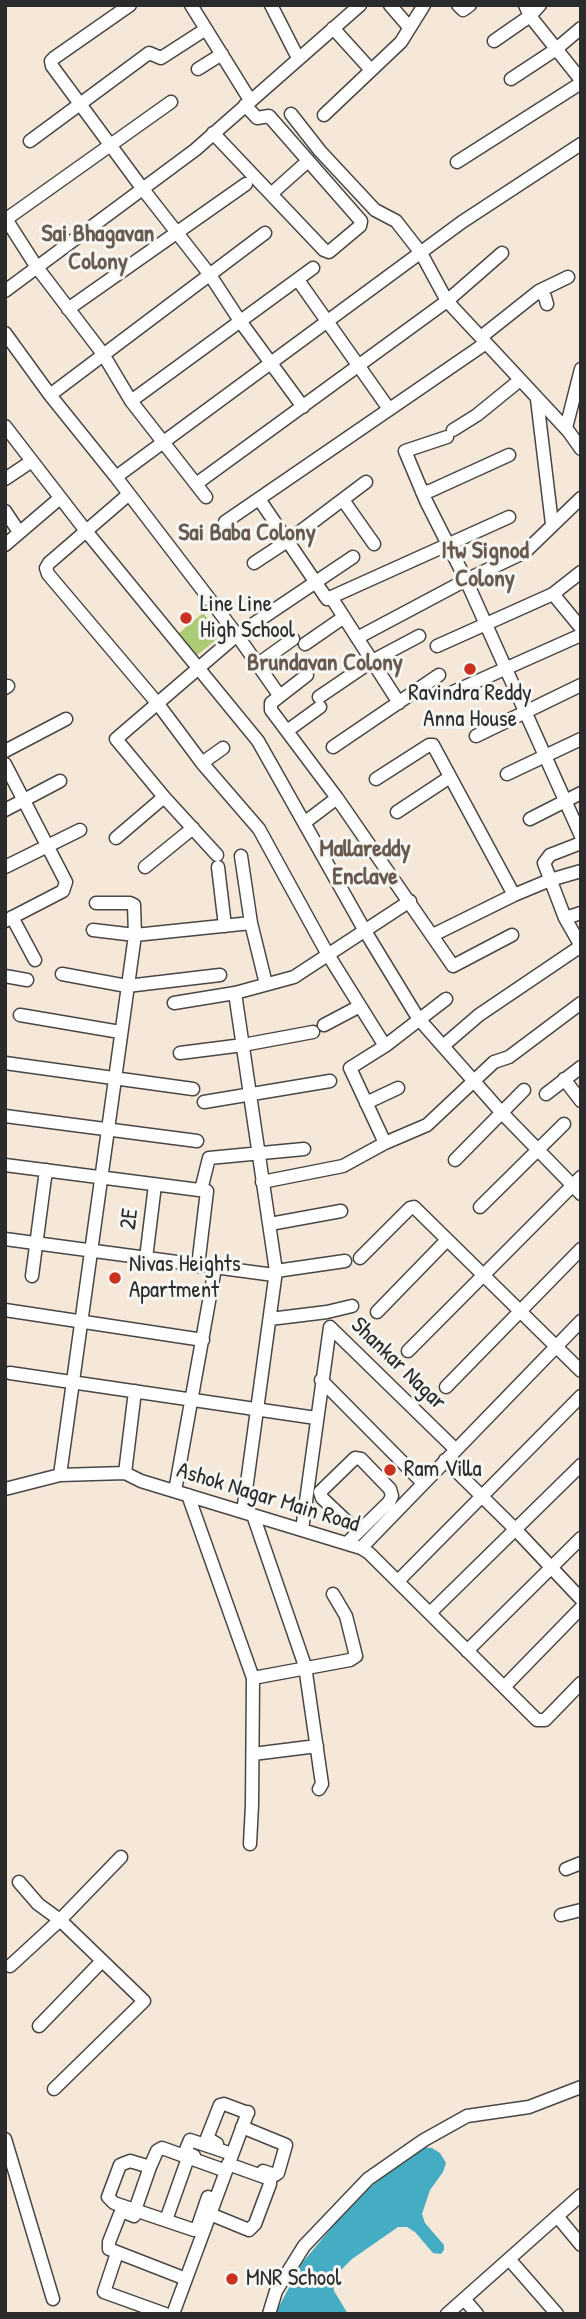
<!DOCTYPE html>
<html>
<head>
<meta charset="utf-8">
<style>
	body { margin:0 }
	#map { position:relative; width:586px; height:2319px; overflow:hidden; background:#f5e8d8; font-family:"Patrick Hand",sans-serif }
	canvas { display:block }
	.frame { position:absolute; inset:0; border:7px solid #2b2b2b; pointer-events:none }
</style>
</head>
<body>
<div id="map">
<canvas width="586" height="2319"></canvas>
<div class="frame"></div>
</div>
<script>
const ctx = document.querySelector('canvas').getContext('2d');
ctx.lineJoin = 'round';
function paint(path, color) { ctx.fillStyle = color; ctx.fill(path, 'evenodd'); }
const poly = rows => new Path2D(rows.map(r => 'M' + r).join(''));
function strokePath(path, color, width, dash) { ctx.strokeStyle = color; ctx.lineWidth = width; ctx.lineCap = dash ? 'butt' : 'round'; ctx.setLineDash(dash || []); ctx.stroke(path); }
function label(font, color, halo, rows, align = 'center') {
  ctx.font = font + ' "Patrick Hand",sans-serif'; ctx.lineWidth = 6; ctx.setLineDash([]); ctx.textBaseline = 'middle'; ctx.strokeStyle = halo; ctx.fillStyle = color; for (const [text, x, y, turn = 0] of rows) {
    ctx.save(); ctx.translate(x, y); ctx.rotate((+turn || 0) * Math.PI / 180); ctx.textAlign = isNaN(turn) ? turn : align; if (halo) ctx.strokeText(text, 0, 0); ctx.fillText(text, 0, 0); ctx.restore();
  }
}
paint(poly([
	[203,613,222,635,196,656,178,634]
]), '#abcc74');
paint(poly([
	[422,2147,432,2148,440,2153,446,2163,443,2172,430,2190,422,2214,425,2223,444,2245,444,2250,441,2254,433,2253,415,2232,407,2227,398,2227,352,2259,333,2278,334,2291,348,2314,275,2314,302,2263,353,2202,399,2163]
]), '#44adc3');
const minor = poly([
	[130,5,54,58,51,61,52,66,142,188,210,275,240,321,303,407],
	[191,5,250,100],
	[271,5,298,58],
	[390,5,409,27],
	[458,5,463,10,470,5],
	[525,5,530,16,581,80],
	[333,28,371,70],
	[494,41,530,16,540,5],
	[198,69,222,54],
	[511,79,555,50,581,28],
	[291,114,320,151,375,210,396,221,421,253,447,301,569,432,581,449],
	[324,115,401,42,424,5],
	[213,133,324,250,329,252,360,226,361,221,269,116,257,118,245,105],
	[30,141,149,53,161,58,206,29],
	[457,162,581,83],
	[271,194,308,161],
	[6,219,36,266,103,354,131,401,206,497],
	[5,220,171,102],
	[298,280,389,409],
	[5,291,195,150,360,5],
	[539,291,545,297,547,304],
	[68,309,246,184],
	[5,333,50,395,116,477,237,635,279,695],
	[481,337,539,291,568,277],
	[50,395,265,233],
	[537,399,552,524],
	[131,401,313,268],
	[5,426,86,531,258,741,365,931,418,1018,502,1113,581,1194],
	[453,430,477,415,520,380],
	[569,432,566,428,581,369],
	[447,437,405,451,426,501,466,580,581,836],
	[116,477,462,222,581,144],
	[5,479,32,461],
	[196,484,447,301,502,253],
	[422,492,430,491,509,455],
	[129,494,49,563,46,568,48,574,158,704,202,763,259,829,327,953,385,1046],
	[259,499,327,599,509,517],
	[343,500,374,544],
	[5,511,19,532],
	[225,522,486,343],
	[5,545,60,498],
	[254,563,289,540,366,482],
	[553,594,581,628],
	[331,597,399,703],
	[357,638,466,580,525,552,581,498],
	[305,644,344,617],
	[437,646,553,594,581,572],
	[258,664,293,639],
	[307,675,271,703,271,710,337,798,453,966,512,935],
	[5,688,8,686],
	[453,692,581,635],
	[319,697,372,661,419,636],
	[287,731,320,707],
	[476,736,581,685],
	[333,747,439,675],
	[5,751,66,719],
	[202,763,223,748],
	[5,764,66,882,63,891,5,921],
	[507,774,581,739],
	[376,779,429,745,433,745,514,895],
	[5,810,60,781],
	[397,812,450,777],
	[530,819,581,793],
	[304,823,337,798],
	[116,838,164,797],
	[581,843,550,855,544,863,565,918,581,946],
	[217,855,164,797,116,739,237,635,353,557],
	[241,856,251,923,266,984],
	[5,867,80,830],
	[145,867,193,828],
	[218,867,225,926],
	[12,917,35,960],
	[565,918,581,913],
	[93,930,135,935,251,923],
	[433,935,514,895,550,880,581,871],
	[62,974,127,986,220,975],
	[5,976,27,980],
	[235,993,276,1271,243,1512],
	[174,1003,235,993,294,977,410,901],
	[20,1015,120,1032],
	[324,1025,360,1006],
	[443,1046,479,1015,581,946],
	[180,1053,243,1045,313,1032],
	[5,1063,193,1089],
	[564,1079,581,1101],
	[546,1094,581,1067],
	[204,1102,330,1081],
	[366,1103,398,1088],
	[5,1116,197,1141],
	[385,1143,350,1068,385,1046,446,999],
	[455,1160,524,1090],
	[5,1165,207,1191,198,1266],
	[262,1182,343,1166,385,1143,427,1125,494,1062,509,1057,581,1003],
	[201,1190,209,1158,304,1149],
	[480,1207,564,1124],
	[270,1224,341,1211],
	[5,1239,274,1275],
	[146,1258,155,1185],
	[360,1258,410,1208,414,1207,581,1371],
	[276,1271,345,1261],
	[32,1276,46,1170],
	[5,1310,203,1340],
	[377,1312,447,1240],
	[270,1319,327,1312,352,1306],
	[408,1351,581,1177],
	[10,1373,316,1418],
	[321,1380,423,1483],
	[446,1387,581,1249],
	[445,1460,515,1529,581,1599],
	[125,1473,135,1391],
	[60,1475,135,935,134,905,130,903,96,903],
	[5,1489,60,1475,125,1473,141,1481,361,1548,369,1553,537,1720,545,1720,581,1683],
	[175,1491,215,1268],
	[188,1495,253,1678,252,1805,250,1844],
	[253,1515,305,1666,322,1784,319,1789],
	[302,1530,330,1327,455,1449],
	[347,1543,389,1502,392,1496,390,1489,361,1459,355,1458,320,1492,322,1498,358,1532],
	[361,1548,581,1321],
	[398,1581,581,1396],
	[430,1613,581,1465],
	[467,1651,581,1538],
	[253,1678,350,1660,356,1656,346,1616,333,1594],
	[504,1687,581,1608],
	[253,1754,317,1746],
	[566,1869,581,1863],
	[19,1882,38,1904,60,1920,144,2001,54,2089],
	[561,1915,581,1910],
	[10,1966,60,1920,121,1857],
	[39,2026,102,1961],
	[242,2127,286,2145,278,2173,275,2175,263,2171],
	[5,2139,53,2299],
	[217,2144,207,2138,220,2105,224,2104,248,2113],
	[194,2156,185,2152,190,2140,232,2154],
	[215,2200,208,2197,198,2226,194,2230,114,2203,108,2197,120,2165,130,2161,150,2167,157,2151,162,2148,226,2171],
	[135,2210,150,2167],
	[210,2214,249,2230,255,2224,270,2184,270,2179,228,2164],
	[134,2216,124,2212,120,2214,109,2242,109,2249,186,2279],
	[557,2216,581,2245],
	[166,2220,188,2158],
	[117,2253,104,2292,165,2314],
	[509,2259,557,2314],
	[464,2299,477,2314],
	[173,2314,248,2112],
	[269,2314,276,2291,304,2246,368,2179,424,2140,467,2116,529,2107,581,2087],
	[447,2314,581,2195]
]);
strokePath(minor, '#494745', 15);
strokePath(minor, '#fff', 12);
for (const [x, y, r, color] of [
	[186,618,7,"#c8321e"],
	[470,669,7,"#c8321e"],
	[115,1278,7,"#c8321e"],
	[390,1470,7,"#c8321e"],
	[232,2279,7,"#c8321e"]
]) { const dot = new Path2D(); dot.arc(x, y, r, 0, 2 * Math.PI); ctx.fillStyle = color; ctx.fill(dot); strokePath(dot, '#f6f6f2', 2.5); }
label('23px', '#2b2b2b', '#f6f6f2', [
	["Line Line",200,605],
	["High School",200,631],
	["Ravindra Reddy",470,694,"center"],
	["Anna House",470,720,"center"],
	["Nivas Heights",129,1265],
	["Apartment",129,1291],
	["Ram Villa",404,1470],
	["MNR School",246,2279]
], 'left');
label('23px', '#2b2b2b', '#f6f6f2', [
	["2E",130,1219,-83],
	["Shankar Nagar",398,1364,44],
	["Ashok Nagar Main Road",268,1498,17]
]);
label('bold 24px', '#685a4f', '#f6f6f2', [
	["Sai Bhagavan",98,235],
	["Colony",98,263],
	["Sai Baba Colony",247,534],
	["Itw Signod",485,552],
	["Colony",485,580],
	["Brundavan Colony",325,664],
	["Mallareddy",365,850],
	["Enclave",365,878]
]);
</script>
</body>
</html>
